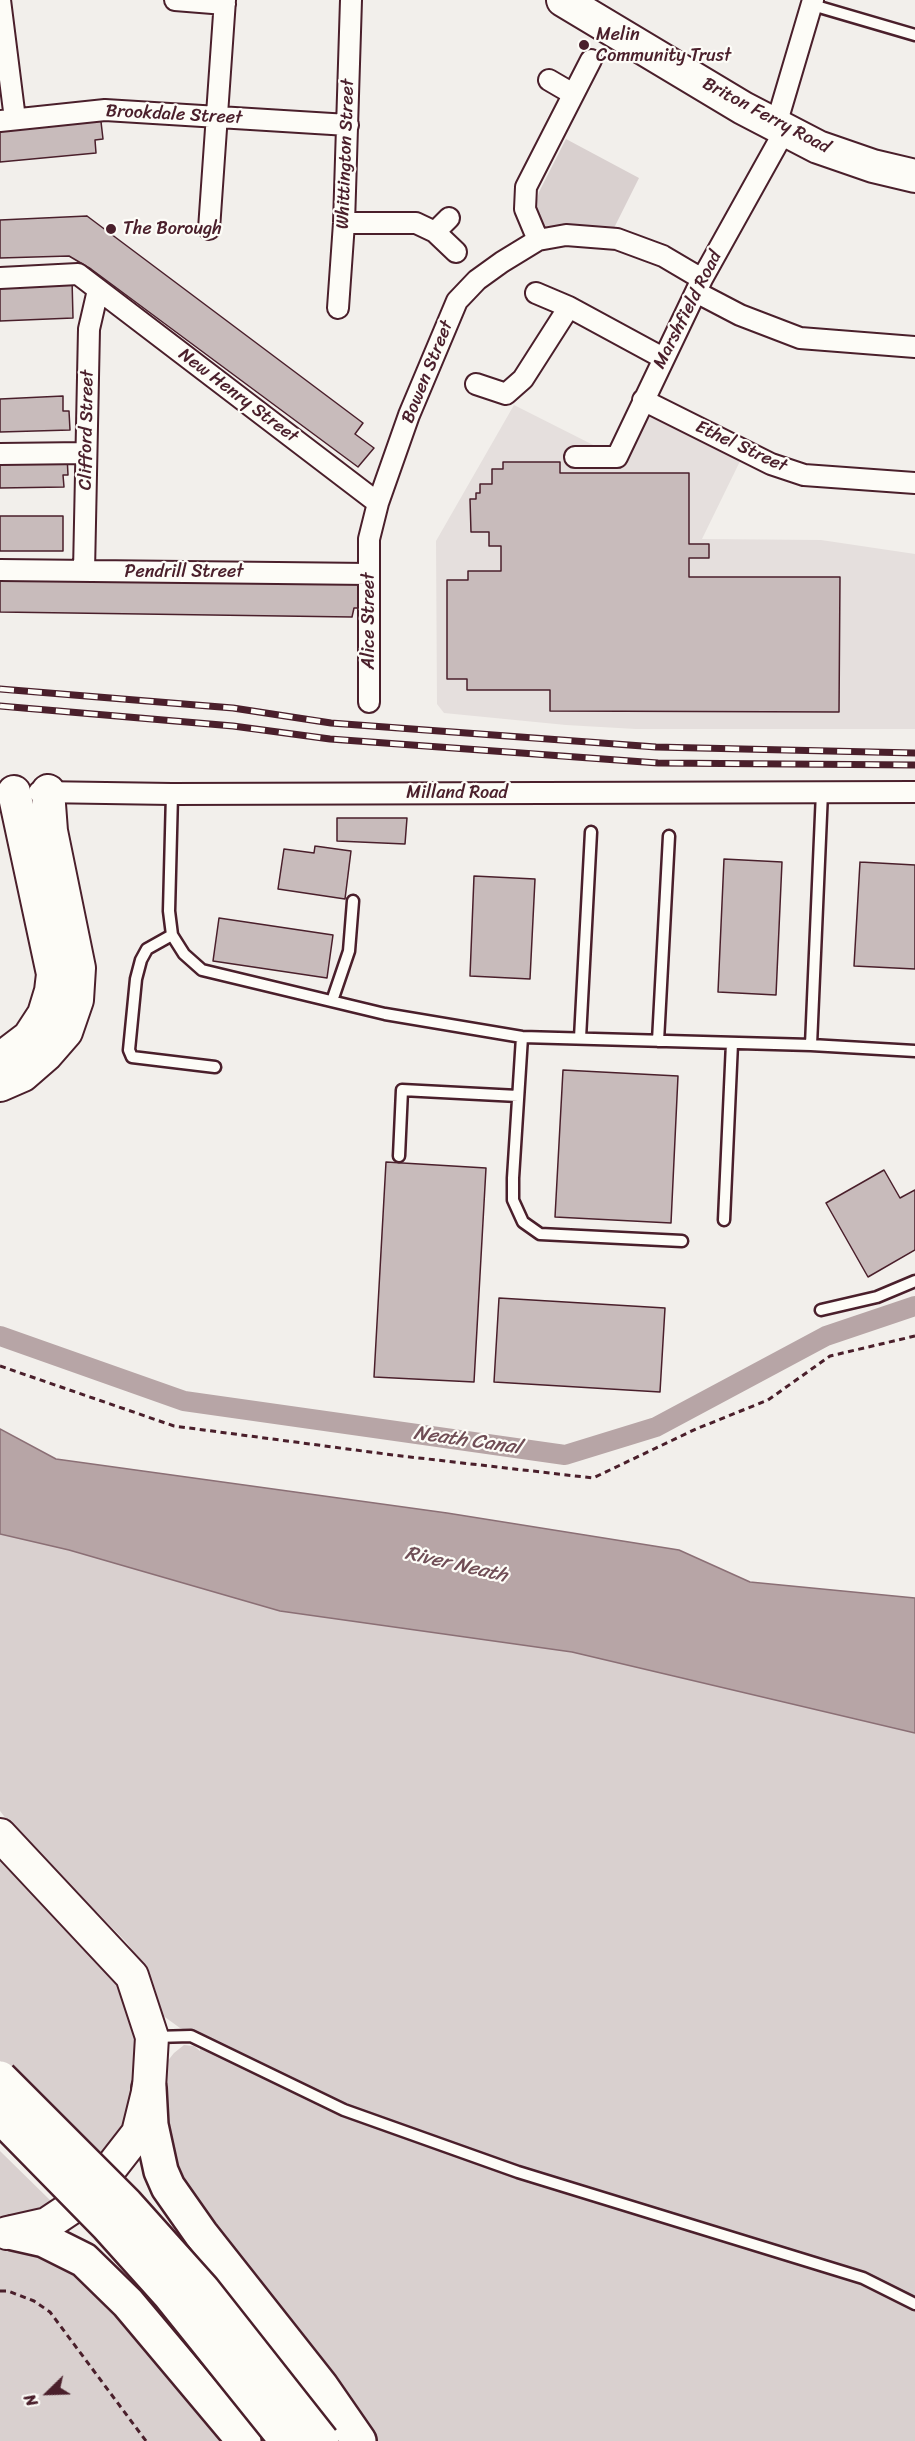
<!DOCTYPE html>
<html>
<head>
<meta charset="utf-8">
<style>
	body { margin:0 }
	#map { position:relative; width:915px; height:2441px; overflow:hidden; background:#f2efeb; font-family:Sriracha,sans-serif }
	canvas { display:block }
	.north { position:absolute; left:18px; top:2363px; width:60px; height:60px; -webkit-text-stroke:4px #fdfcf7; paint-order:stroke; rotate:247deg; font-size:16px; font-weight:700; line-height:24px; text-align:center; color:#4a1f2b }
	.north::after { content:''; display:block; margin:auto; width:21px; height:27px; background:#4a1f2b; clip-path:polygon(50% 0,100% 100%,50% 72%,0 100%) }
</style>
</head>
<body>
<div id="map">
<canvas width="915" height="2441"></canvas>
<div class="north">N</div>
</div>
<script>
const ctx = document.querySelector('canvas').getContext('2d');
ctx.lineJoin = 'round';
function paint(path, color) { ctx.fillStyle = color; ctx.fill(path, 'evenodd'); }
const poly = rows => new Path2D(rows.map(r => 'M' + r).join(''));
function strokePath(path, color, width, dash) { ctx.strokeStyle = color; ctx.lineWidth = width; ctx.lineCap = dash ? 'butt' : 'round'; ctx.setLineDash(dash || []); ctx.stroke(path); }
function label(font, color, halo, rows, align = 'center') {
  ctx.font = font + ' Sriracha,sans-serif'; ctx.lineWidth = 4.5; ctx.setLineDash([]); ctx.textBaseline = 'middle'; ctx.strokeStyle = halo; ctx.fillStyle = color; for (const [text, x, y, turn = 0] of rows) {
    ctx.save(); ctx.translate(x, y); ctx.rotate((+turn || 0) * Math.PI / 180); ctx.textAlign = isNaN(turn) ? turn : align; if (halo) ctx.strokeText(text, 0, 0); ctx.fillText(text, 0, 0); ctx.restore();
  }
}
paint(poly([
	[643,400,745,451,702,539,821,540,915,554,915,729,636,729,566,725,444,713,437,704,436,541,514,405,617,457]
]), '#e5dfdd');
paint(poly([
	[566,139,639,178,613,230,564,225,544,233,534,212,539,192],
	[0,1533,69,1550,280,1611,572,1652,915,1733,915,2441,368,2441,177,2179,164,2121,166,2063,174,2053,184,2045,194,2046,200,2051,200,2035,180,2028,162,2015,155,1989,143,1965,127,1943,7,1820,0,1811],
	[0,1854,117,1978,138,2033,133,2111,106,2164,0,2061],
	[0,2151,53,2203,34,2211,0,2219],
	[0,2248,15,2248,42,2253,97,2288,229,2441,0,2441]
]), '#d9d0cf');
const water = poly([
	[0,1429,56,1459,447,1513,679,1550,750,1582,915,1598,915,1733,572,1652,280,1611,69,1550,0,1534,0,1429]
]);
paint(water, '#b7a5a6');
strokePath(water, '#8b6f75', 1.5);
strokePath(poly([
	[0,1336,184,1401,565,1455,656,1427,826,1336,915,1306]
]), '#b7a5a6', 20);
const building = poly([
	[100,113,103,139,95,140,96,153,0,162,0,122,100,113],
	[87,216,363,423,355,434,374,448,358,467,91,269,69,256,0,258,0,220,87,216],
	[72,279,73,318,0,321,0,282,72,279],
	[63,396,63,411,69,411,70,430,0,432,0,399,63,396],
	[67,455,68,475,63,475,64,487,0,488,0,456,67,455],
	[503,462,560,462,560,473,689,473,689,544,709,544,709,558,689,558,689,577,840,577,839,712,550,711,550,690,467,690,467,679,447,679,447,580,468,580,468,571,501,571,501,546,489,546,489,532,471,532,470,499,476,499,476,493,480,493,480,484,492,484,492,469,503,469,503,462],
	[0,516,63,516,63,551,0,551,0,516],
	[0,579,358,584,359,608,354,608,352,617,0,612,0,579],
	[337,818,407,818,405,844,337,841,337,818],
	[315,846,351,851,345,899,278,889,284,849,314,853,315,846],
	[724,859,782,862,776,995,718,992,724,859],
	[860,862,915,865,915,969,854,966,860,862],
	[474,876,535,879,530,979,470,976,474,876],
	[219,918,333,935,327,978,213,961,219,918],
	[563,1070,678,1076,671,1223,555,1217,563,1070],
	[386,1162,486,1168,474,1382,374,1377,386,1162],
	[884,1170,900,1198,915,1190,915,1250,868,1277,826,1203,884,1170],
	[499,1298,665,1308,660,1392,494,1382,499,1298]
]);
paint(building, '#c8bbbb');
strokePath(building, '#4a1f2b', 1.5);
const service = poly([
	[809,4,915,35],
	[172,794,169,911,172,935,184,954,202,970,385,1014,522,1037,811,1045,915,1051],
	[172,935,147,949,141,960,136,979,129,1050,132,1057,215,1067],
	[332,1001,349,951,353,901],
	[522,1037,513,1178,513,1200,523,1222,540,1234,682,1241],
	[580,1038,591,832],
	[658,1041,669,836],
	[811,1045,822,792],
	[399,1156,402,1090,518,1096],
	[724,1220,732,1043],
	[821,1310,877,1297,915,1281],
	[155,2037,191,2036,344,2110,518,2172,863,2278,915,2304]
]);
const minor = poly([
	[0,0,15,119],
	[175,0,225,4],
	[549,80,573,94],
	[0,121,105,110,348,125],
	[776,125,813,0],
	[344,223,416,223,435,232,456,252],
	[209,229,225,0],
	[435,232,449,218],
	[538,240,525,209,526,187,591,60],
	[0,278,78,274,378,503],
	[696,292,740,315,800,338,915,347],
	[536,293,569,307,663,358],
	[338,308,344,223,351,0],
	[476,384,506,394,523,379,569,307],
	[643,400,771,464,804,475,915,483],
	[0,454,86,453],
	[575,457,617,457,702,279,785,130],
	[0,570,369,574],
	[84,571,89,329,98,290],
	[369,702,369,539,378,503,409,415,457,301,477,280,502,262,538,240,566,235,617,239,663,256,702,279],
	[39,792,172,794,915,792]
]);
const primary = poly([
	[563,0,743,108,818,147,873,166,915,176],
	[0,1059,29,1037,44,1014,51,991,53,974,14,792],
	[0,1085,23,1075,46,1055,66,1032,77,1000,79,968,51,831,48,791],
	[0,1835,132,1976,152,2037,149,2088,138,2133,89,2196,47,2224,7,2233]
]);
const trunk = poly([
	[149,2088,151,2125,161,2171,168,2187,201,2234,321,2386,359,2441],
	[13,2233,44,2240,84,2260,128,2303,244,2441]
]);
strokePath(service, '#4a1f2b', 15);
strokePath(minor, '#4a1f2b', 24);
strokePath(primary, '#4a1f2b', 36);
strokePath(trunk, '#4a1f2b', 38);
strokePath(poly([
	[0,1366,174,1426,393,1455,593,1478,696,1429,768,1400,830,1356,915,1336],
	[0,2291,8,2291,34,2301,50,2312,146,2441]
]), '#4a1f2b', 3, [6, 4.5]);
strokePath(service, '#fdfcf7', 10);
strokePath(minor, '#fdfcf7', 20);
strokePath(primary, '#fdfcf7', 32);
strokePath(trunk, '#fdfcf7', 33);
const rail = poly([
	[0,689,233,708,331,723,656,747,915,753],
	[0,706,233,726,330,739,658,763,915,765]
]);
strokePath(rail, '#4a1f2b', 7);
strokePath(rail, '#fdfcf7', 4.5, [14]);
const trunkBridge = poly([
	[0,2078,126,2204,203,2290,322,2441],
	[0,2116,108,2226,169,2294,287,2441]
]);
strokePath(trunkBridge, '#4a1f2b', 38, []);
strokePath(trunkBridge, '#fdfcf7', 33);
for (const [x, y, r, color] of [
	[584,45,6,"#4a1f2b"],
	[111,229,6,"#4a1f2b"]
]) { const dot = new Path2D(); dot.arc(x, y, r, 0, 2 * Math.PI); ctx.fillStyle = color; ctx.fill(dot); strokePath(dot, '#fdfcf7', 2); }
label('18px', '#4a1f2b', '#fdfcf7', [
	["Melin",596,35],
	["Community Trust",596,56],
	["The Borough",123,229]
], 'left');
label('18px', '#4a1f2b', '#fdfcf7', [
	["Brookdale Street",174,115,3],
	["Briton Ferry Road",766,116,28],
	["Whittington Street",346,154,-88],
	["Marshfield Road",688,310,-63],
	["Bowen Street",428,372,-68],
	["New Henry Street",238,396,37],
	["Clifford Street",87,430,-89],
	["Ethel Street",741,447,25],
	["Pendrill Street",184,572],
	["Alice Street",369,621,-90],
	["Milland Road",457,793]
]);
label('italic 20px', '#704e56', '#fdfcf7', [
	["Neath Canal",467,1441,8],
	["River Neath",456,1565,13]
]);
</script>
</body>
</html>
